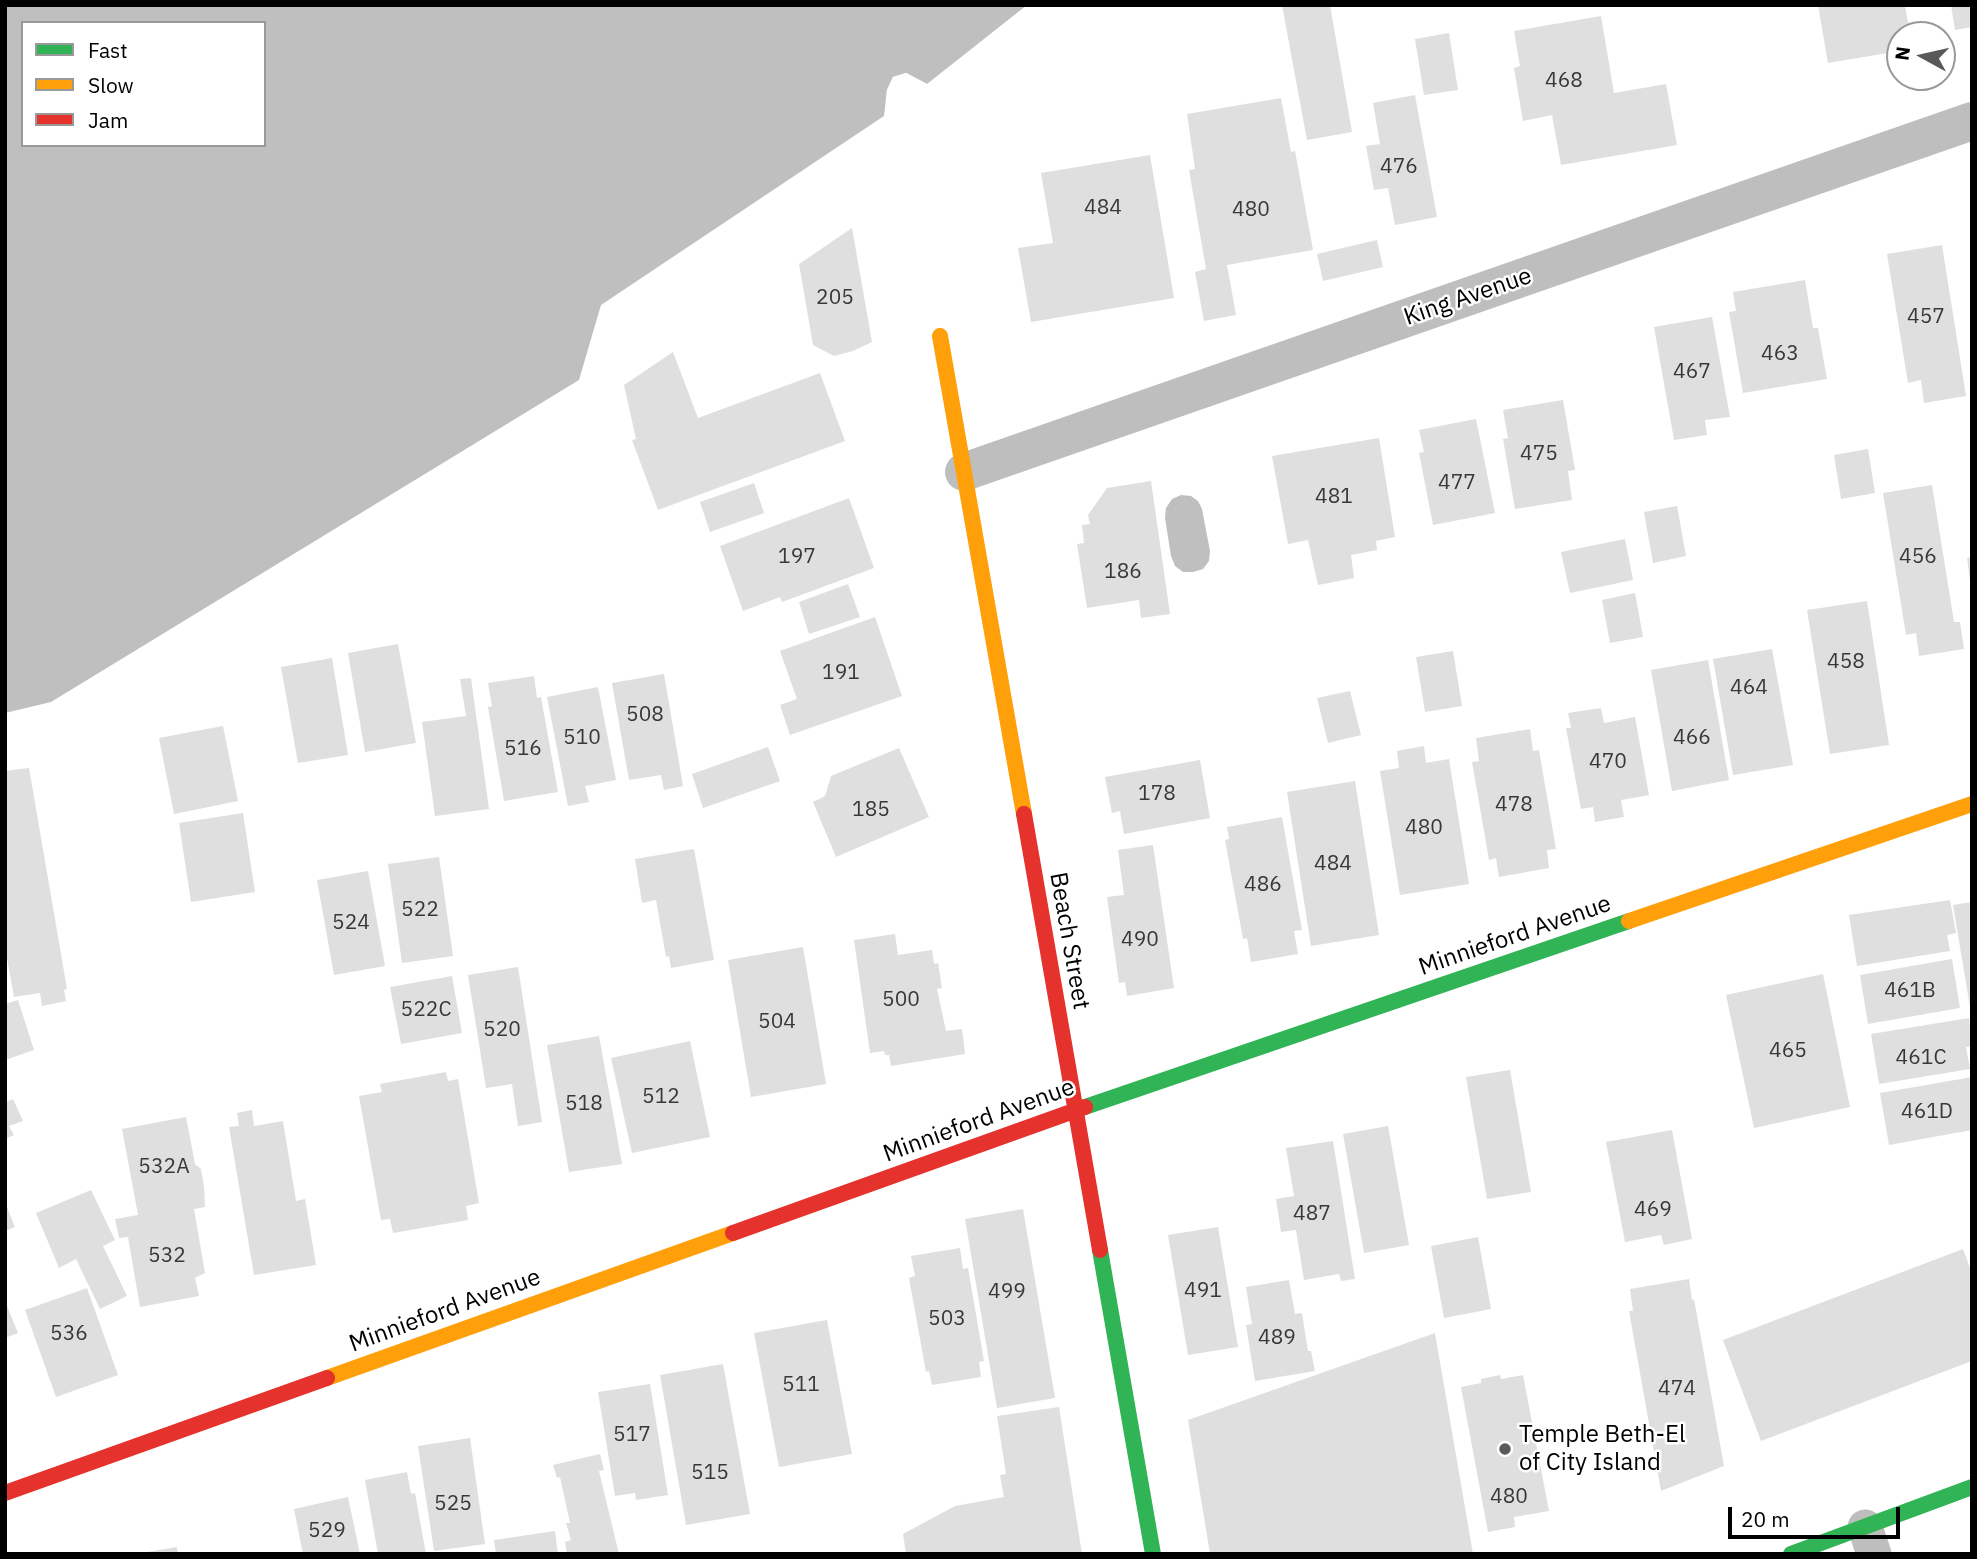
<!DOCTYPE html>
<html>
<head>
<meta charset="utf-8">
<style>
	body { margin:0 }
	#map { position:relative; width:1977px; height:1559px; overflow:hidden; background:#fff; font-family:"IBM Plex Sans",sans-serif }
	canvas { display:block }
	.frame { position:absolute; inset:0; border:7px solid #000; pointer-events:none }
	.legend { position:absolute; left:21px; top:21px; width:245px; height:126px; box-sizing:border-box; background:#fff; border:2px solid #999; margin:0; padding:9px 12px; list-style:none; font-size:21px; color:#000 }
	.legend li { display:flex; align-items:center; gap:14px; height:35px }
	.legend b { width:35px; border:2px solid #999 }
	.north { position:absolute; left:1886px; top:21px; width:70px; height:70px; box-sizing:border-box; background:#fff; border:2px solid #999; border-radius:50%; rotate:278deg; font-size:19px; font-weight:700; line-height:28px; text-align:center; color:#000 }
	.north::after { content:''; display:block; margin:auto; width:24px; height:32px; background:#595959; clip-path:polygon(50% 0,100% 100%,50% 72%,0 100%) }
	.scale { position:absolute; left:1728px; top:1507px; width:172px; height:32px; box-sizing:border-box; border:4px solid #000; border-top:0; padding-left:9px; font-size:21px; line-height:24px; white-space:nowrap; color:#000; -webkit-text-stroke:5px #fff; paint-order:stroke }
</style>
</head>
<body>
<div id="map">
<canvas width="1977" height="1559"></canvas>
<div class="frame"></div>
<ul class="legend">
<li><b style="height:9px;background:#30b455"></b>Fast</li>
<li><b style="height:9px;background:#ff9f0a"></b>Slow</li>
<li><b style="height:9px;background:#e5322d"></b>Jam</li>
</ul>
<div class="north">N</div>
<div class="scale">20 m</div>
</div>
<script>
const ctx = document.querySelector('canvas').getContext('2d');
ctx.lineJoin = 'round';
function paint(path, color) { ctx.fillStyle = color; ctx.fill(path, 'evenodd'); }
const poly = rows => new Path2D(rows.map(r => 'M' + r).join(''));
function strokePath(path, color, width, dash) { ctx.strokeStyle = color; ctx.lineWidth = width; ctx.lineCap = dash ? 'butt' : 'round'; ctx.setLineDash(dash || []); ctx.stroke(path); }
function label(font, color, halo, rows, align = 'center') {
  ctx.font = font + ' "IBM Plex Sans",sans-serif'; ctx.lineWidth = 5; ctx.setLineDash([]); ctx.textBaseline = 'middle'; ctx.strokeStyle = halo; ctx.fillStyle = color; for (const [text, x, y, turn = 0] of rows) {
    ctx.save(); ctx.translate(x, y); ctx.rotate((+turn || 0) * Math.PI / 180); ctx.textAlign = isNaN(turn) ? turn : align; if (halo) ctx.strokeText(text, 0, 0); ctx.fillText(text, 0, 0); ctx.restore();
  }
}
paint(poly([
	[5,5,1027,5,927,84,906,73,893,77,887,90,884,116,601,305,579,380,51,702,5,713],
	[23,23,264,23,264,145,23,145],
	[1181,495,1191,496,1198,501,1202,509,1210,551,1209,561,1203,569,1193,572,1183,572,1175,566,1171,556,1165,518,1166,508,1172,499]
]), '#bfbfbf');
paint(poly([
	[906,73,927,84,927,87,906,77,896,80,890,91,887,117,885,120,887,90,893,77]
]), '#fff');
paint(poly([
	[1282,5,1330,5,1352,132,1307,140],
	[1818,5,1905,5,1910,35,1900,35,1900,51,1828,63],
	[1951,5,1972,5,1972,27,1955,30],
	[1601,16,1614,93,1666,84,1677,145,1561,165,1552,115,1523,121,1514,68,1520,66,1514,31],
	[1449,33,1458,90,1424,95,1415,39],
	[1415,95,1437,217,1395,225,1388,188,1374,190,1366,146,1380,144,1373,103],
	[1281,98,1291,152,1295,151,1313,250,1227,265,1236,315,1204,321,1195,272,1206,269,1189,170,1195,169,1187,114],
	[1150,155,1174,298,1031,322,1018,248,1053,243,1041,173],
	[852,228,872,342,853,351,834,356,813,345,799,264],
	[1377,240,1383,267,1323,281,1317,254],
	[1942,245,1966,396,1924,403,1921,380,1908,383,1887,254],
	[1805,280,1813,328,1818,328,1827,379,1743,393,1729,312,1736,311,1733,292],
	[1712,317,1730,417,1705,420,1707,435,1674,440,1654,327],
	[673,352,698,418,820,373,845,441,658,510,632,440,636,439,624,385],
	[1563,400,1575,470,1568,471,1572,500,1515,509,1503,439,1508,438,1503,410],
	[1476,419,1495,513,1433,525,1419,453,1424,452,1419,430],
	[1379,438,1395,537,1376,541,1377,550,1351,555,1354,578,1318,585,1308,540,1288,544,1272,456],
	[1868,449,1875,493,1841,499,1834,455],
	[1151,481,1170,614,1141,618,1139,600,1087,608,1077,544,1084,543,1082,525,1090,524,1088,515,1107,488],
	[754,483,764,513,710,532,700,502],
	[1932,485,1954,622,1960,622,1964,649,1919,656,1916,633,1906,635,1883,493],
	[849,498,874,568,782,602,780,597,743,611,720,546],
	[1677,506,1686,556,1653,563,1644,512],
	[1625,539,1633,580,1570,593,1561,552],
	[1972,557,1972,580,1970,580,1967,558],
	[848,584,860,617,809,634,799,602],
	[1635,593,1643,637,1610,643,1602,600],
	[1867,601,1889,745,1830,754,1807,610],
	[875,617,902,696,790,735,780,705,797,699,780,651],
	[398,644,416,743,365,752,348,653],
	[1772,649,1793,765,1733,775,1713,659],
	[1453,651,1462,706,1425,712,1416,657],
	[332,658,348,755,298,763,281,667],
	[1708,660,1729,780,1672,791,1651,670],
	[664,674,683,786,664,790,661,775,629,780,612,683],
	[534,676,537,698,541,697,558,792,504,801,488,707,492,706,488,683],
	[471,678,489,809,435,816,422,722,466,716,460,679],
	[598,687,616,780,585,786,589,802,568,806,547,697],
	[1350,691,1361,735,1328,743,1317,698],
	[1601,708,1604,723,1635,717,1649,795,1621,800,1624,817,1595,822,1593,807,1581,809,1566,728,1571,728,1568,713],
	[223,726,238,801,174,814,159,738],
	[1530,729,1533,751,1539,750,1556,849,1547,850,1549,868,1499,877,1496,858,1489,860,1472,762,1479,761,1476,738],
	[1424,746,1426,763,1449,759,1469,884,1400,895,1380,771,1399,768,1397,751],
	[768,747,780,781,703,808,692,774],
	[899,748,929,817,836,857,813,802,825,796,831,776],
	[1200,760,1210,818,1124,834,1120,811,1112,813,1105,777],
	[29,768,67,989,64,990,66,1001,42,1006,40,993,14,997,5,947,5,771],
	[1355,781,1379,935,1311,946,1287,792],
	[243,813,255,892,191,902,179,823],
	[1282,817,1302,930,1294,931,1298,954,1251,962,1247,938,1243,939,1225,840,1229,839,1227,827],
	[1153,845,1174,988,1127,996,1125,982,1119,983,1107,897,1124,895,1118,850],
	[694,849,714,960,671,968,669,956,666,957,656,900,642,903,635,859],
	[439,857,453,956,402,963,388,864],
	[368,871,385,966,334,975,317,880],
	[1950,900,1956,933,1947,935,1950,951,1857,966,1849,915],
	[1972,902,1972,1006,1970,1007,1953,905],
	[895,934,898,955,932,950,934,964,938,963,942,988,937,989,946,1031,962,1029,965,1054,891,1066,889,1055,885,1055,884,1051,870,1053,854,940],
	[803,947,826,1084,751,1097,728,960],
	[1952,959,1960,1008,1868,1024,1860,975],
	[518,967,542,1122,518,1126,512,1084,486,1088,468,975],
	[1823,974,1850,1107,1754,1128,1726,995],
	[452,976,462,1033,401,1044,390,987],
	[18,1000,34,1050,5,1060,5,1004],
	[1969,1018,1972,1046,1966,1047,1970,1069,1879,1084,1871,1034],
	[599,1036,622,1164,569,1172,547,1045],
	[690,1041,710,1137,632,1153,611,1058],
	[1510,1070,1531,1192,1487,1199,1466,1077],
	[446,1072,448,1081,458,1079,479,1203,466,1206,468,1220,393,1233,390,1219,381,1220,359,1096,382,1092,380,1084],
	[1972,1077,1972,1130,1889,1145,1880,1093],
	[13,1099,23,1121,9,1126,14,1135,5,1139,5,1102],
	[252,1110,254,1126,283,1121,296,1201,305,1199,316,1265,254,1275,229,1127,239,1126,237,1113],
	[186,1117,195,1164,201,1169,204,1187,205,1207,194,1209,205,1273,195,1278,199,1296,140,1307,128,1237,119,1238,115,1219,138,1215,122,1129],
	[1388,1126,1409,1245,1364,1253,1343,1134],
	[1672,1130,1692,1239,1664,1245,1661,1235,1625,1242,1606,1142],
	[1333,1141,1355,1279,1341,1281,1339,1274,1304,1280,1296,1230,1281,1232,1276,1199,1294,1196,1286,1148],
	[91,1190,115,1240,103,1246,127,1296,100,1309,76,1259,59,1268,36,1213],
	[5,1202,15,1227,5,1231],
	[1023,1209,1055,1398,997,1408,965,1219],
	[1218,1227,1238,1347,1188,1355,1168,1235],
	[1478,1237,1491,1309,1444,1318,1431,1246],
	[960,1248,963,1269,968,1268,984,1361,979,1362,981,1377,932,1385,929,1371,926,1372,909,1278,915,1276,911,1256],
	[1963,1249,1972,1273,1972,1361,1761,1441,1723,1340],
	[1689,1279,1692,1300,1694,1299,1724,1466,1661,1491,1629,1311,1633,1311,1630,1289],
	[1289,1280,1295,1314,1302,1313,1308,1351,1311,1351,1315,1371,1255,1381,1246,1325,1252,1324,1246,1287],
	[87,1288,118,1375,56,1397,25,1310],
	[5,1301,18,1333,5,1338],
	[827,1320,852,1454,779,1467,754,1333],
	[1435,1333,1473,1554,1210,1554,1188,1420],
	[723,1364,750,1514,686,1525,660,1375],
	[1500,1375,1501,1379,1523,1375,1549,1511,1514,1517,1515,1527,1488,1532,1461,1387,1481,1383,1481,1379],
	[650,1384,668,1495,636,1500,635,1493,615,1496,598,1392],
	[1059,1407,1082,1554,906,1554,903,1534,955,1506,1004,1497,1000,1475,1006,1474,997,1416],
	[470,1438,485,1544,434,1551,418,1446],
	[600,1454,604,1470,599,1471,619,1554,567,1554,565,1542,571,1540,566,1523,570,1523,560,1477,557,1478,553,1465],
	[407,1472,411,1494,415,1493,426,1554,378,1554,365,1480],
	[348,1497,360,1554,303,1554,294,1509],
	[555,1531,558,1554,496,1554,494,1540],
	[177,1547,178,1554,147,1554,147,1552]
]), '#dfdfdf');
strokePath(poly([
	[1865,1527,1874,1554]
]), '#bebebe', 35);
strokePath(poly([
	[964,472,1972,121]
]), '#bebebe', 38);
strokePath(poly([
	[1085,1107,1629,921],
	[1100,1250,1153,1554],
	[1791,1554,1972,1487]
]), '#30b455', 16);
strokePath(poly([
	[940,336,1024,814],
	[1629,921,1972,804],
	[327,1378,733,1233]
]), '#ff9f0a', 16);
strokePath(poly([
	[1024,814,1100,1250],
	[733,1233,1085,1107],
	[5,1493,327,1378]
]), '#e5322d', 16);
for (const [x, y, r, color] of [
	[1505,1449,7,"#595959"]
]) { const dot = new Path2D(); dot.arc(x, y, r, 0, 2 * Math.PI); ctx.fillStyle = color; ctx.fill(dot); strokePath(dot, '#fff', 2.5); }
label('21px', '#383838', null, [
	["468",1564,81],
	["476",1399,167],
	["484",1103,208],
	["480",1251,210],
	["205",835,298],
	["457",1926,317],
	["463",1780,354],
	["467",1692,372],
	["475",1539,454],
	["477",1457,483],
	["481",1334,497],
	["197",797,557],
	["456",1918,557],
	["186",1123,572],
	["458",1846,662],
	["191",841,673],
	["464",1749,688],
	["508",645,715],
	["510",582,738],
	["466",1692,738],
	["516",523,749],
	["470",1608,762],
	["178",1157,794],
	["478",1514,805],
	["185",871,810],
	["480",1424,828],
	["484",1333,864],
	["486",1263,885],
	["522",420,910],
	["524",351,923],
	["490",1140,940],
	["461B",1910,991],
	["500",901,1000],
	["522C",426,1010],
	["504",777,1022],
	["520",502,1030],
	["465",1788,1051],
	["461C",1921,1058],
	["512",661,1097],
	["518",584,1104],
	["461D",1927,1112],
	["532A",164,1167],
	["469",1653,1210],
	["487",1312,1214],
	["532",167,1256],
	["491",1203,1291],
	["499",1007,1292],
	["503",947,1319],
	["536",69,1334],
	["489",1277,1338],
	["511",801,1385],
	["474",1677,1389],
	["517",632,1435],
	["515",710,1473],
	["480",1509,1497],
	["525",453,1504],
	["529",327,1531]
]);
label('24px', '#000', '#fff', [
	["King Avenue",1468,297,-19],
	["Minnieford Avenue",1515,936,-19],
	["Beach Street",1069,941,80],
	["Minnieford Avenue",979,1121,-20],
	["Minnieford Avenue",445,1311,-20]
]);
label('24px', '#000', '#fff', [
	["Temple Beth-El",1519,1435],
	["of City Island",1519,1463]
], 'left');
</script>
</body>
</html>
